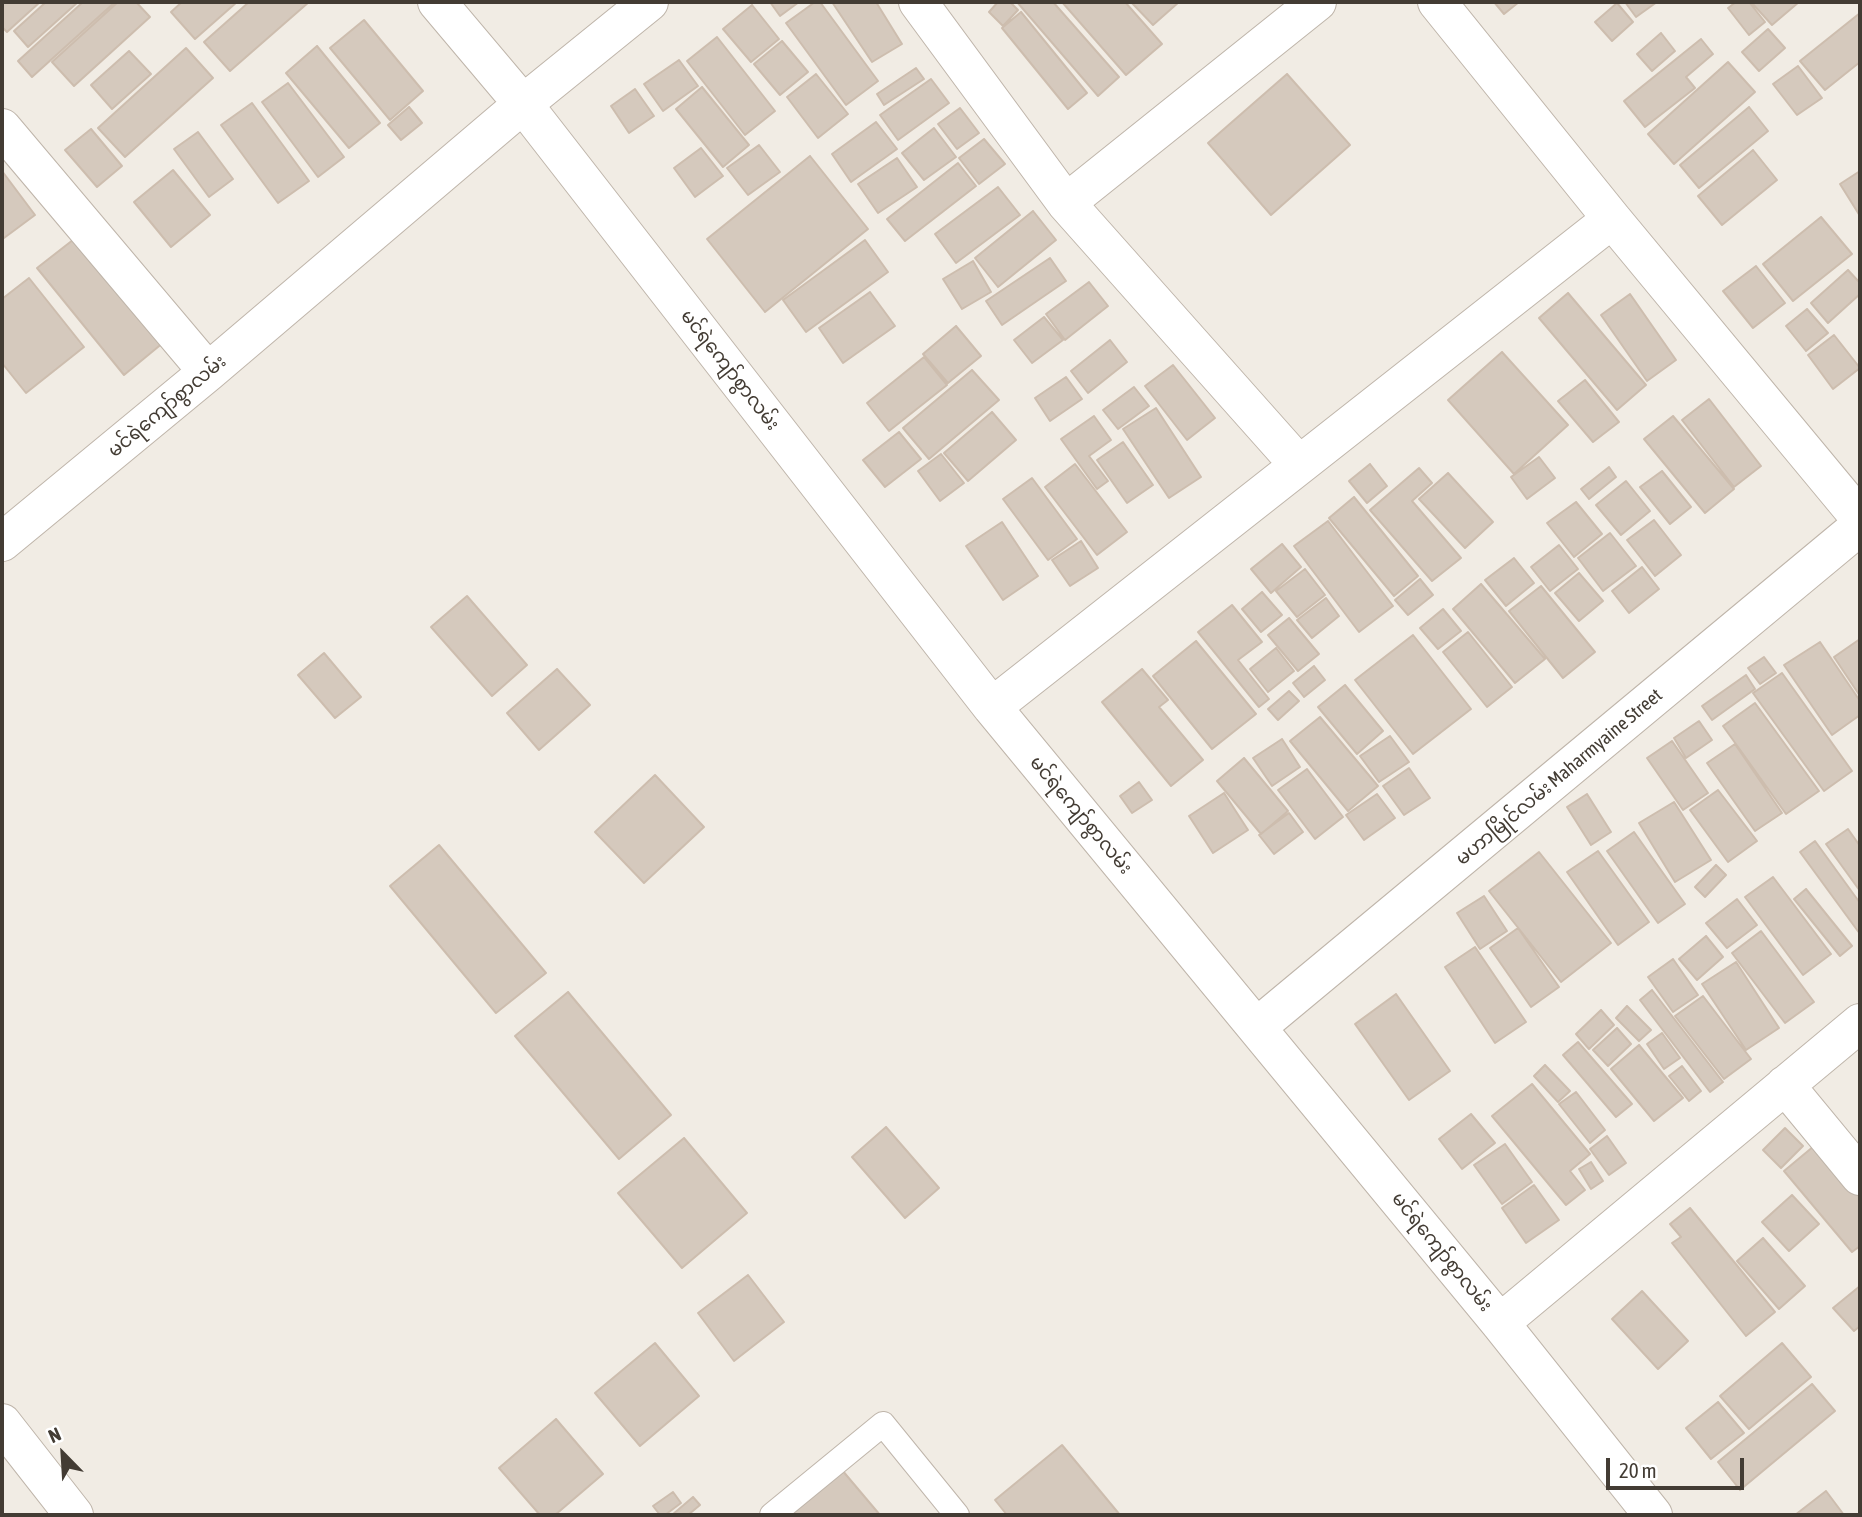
<!DOCTYPE html>
<html>
<head>
<meta charset="utf-8">
<style>
	body { margin:0 }
	#map { position:relative; width:1862px; height:1517px; overflow:hidden; background:#f1ece4; font-family:"Asap Condensed",sans-serif }
	canvas { display:block }
	.frame { position:absolute; inset:0; border:4px solid #433c34; pointer-events:none }
	.north { position:absolute; left:28px; top:1419px; width:70px; height:70px; -webkit-text-stroke:5px #fff; paint-order:stroke; rotate:336deg; font-size:19px; font-weight:700; line-height:28px; text-align:center; color:#433c34 }
	.north::after { content:''; display:block; margin:auto; width:24px; height:32px; background:#433c34; clip-path:polygon(50% 0,100% 100%,50% 72%,0 100%) }
	.scale { position:absolute; left:1606px; top:1458px; width:138px; height:32px; box-sizing:border-box; border:4px solid #433c34; border-top:0; padding-left:9px; font-size:21px; line-height:24px; white-space:nowrap; color:#433c34; -webkit-text-stroke:5px #fff; paint-order:stroke }
</style>
</head>
<body>
<div id="map">
<canvas width="1862" height="1517"></canvas>
<div class="frame"></div>
<div class="north">N</div>
<div class="scale">20 m</div>
</div>
<script>
const ctx = document.querySelector('canvas').getContext('2d');
ctx.lineJoin = 'round';
function paint(path, color) { ctx.fillStyle = color; ctx.fill(path, 'evenodd'); }
const poly = rows => new Path2D(rows.map(r => 'M' + r).join(''));
function strokePath(path, color, width, dash) { ctx.strokeStyle = color; ctx.lineWidth = width; ctx.lineCap = dash ? 'butt' : 'round'; ctx.setLineDash(dash || []); ctx.stroke(path); }
function label(font, color, halo, rows, align = 'center') {
  ctx.font = font + ' "Asap Condensed","Noto Sans Myanmar",sans-serif'; ctx.lineWidth = 5; ctx.setLineDash([]); ctx.textBaseline = 'middle'; ctx.strokeStyle = halo; ctx.fillStyle = color; for (const [text, x, y, turn = 0] of rows) {
    ctx.save(); ctx.translate(x, y); ctx.rotate((+turn || 0) * Math.PI / 180); ctx.textAlign = isNaN(turn) ? turn : align; if (halo) ctx.strokeText(text, 0, 0); ctx.fillText(text, 0, 0); ctx.restore();
  }
}
const building = poly([
	[2,2,40,2,7,32,2,27,2,2],
	[46,2,78,2,28,47,14,31,46,2],
	[83,2,115,2,32,77,18,61,83,2],
	[118,2,136,2,150,17,74,86,52,62,118,2],
	[182,2,237,2,195,39,171,12,182,2],
	[249,2,309,2,230,71,204,42,249,2],
	[770,2,799,2,780,16,770,2],
	[815,2,820,2,878,81,846,105,786,23,815,2],
	[832,2,876,2,902,44,872,62,832,2],
	[998,2,1010,2,1018,10,1003,26,989,12,998,2],
	[1017,2,1053,2,1119,77,1098,96,1017,2],
	[1062,2,1125,2,1162,44,1126,75,1062,2],
	[1131,2,1179,2,1153,25,1131,2],
	[1494,2,1519,2,1504,14,1494,2],
	[1625,2,1657,2,1636,17,1625,2],
	[1736,2,1749,2,1765,22,1749,35,1728,8,1736,2],
	[1751,2,1799,2,1772,25,1751,2],
	[1617,3,1633,22,1612,41,1595,22,1617,3],
	[752,5,779,39,751,62,723,29,752,5],
	[1021,12,1087,93,1068,109,1002,28,1021,12],
	[1860,13,1860,62,1825,90,1800,61,1860,13],
	[364,20,423,91,390,120,330,48,364,20],
	[1768,29,1785,48,1759,71,1742,52,1768,29],
	[1661,33,1675,51,1652,71,1637,54,1661,33],
	[717,37,775,111,745,135,687,61,717,37],
	[1701,39,1713,54,1686,77,1695,88,1645,127,1624,101,1701,39],
	[782,41,808,72,780,95,754,64,782,41],
	[317,46,380,123,349,148,286,73,317,46],
	[186,48,213,78,125,157,98,128,186,48],
	[129,51,151,74,112,109,91,85,129,51],
	[679,60,698,86,663,111,644,84,679,60],
	[1728,62,1755,92,1674,164,1648,134,1728,62],
	[1798,66,1822,98,1797,115,1773,84,1798,66],
	[916,68,924,79,884,105,877,94,916,68],
	[816,74,848,114,818,138,787,97,816,74],
	[1287,74,1350,145,1271,215,1208,143,1287,74],
	[931,79,949,103,898,140,880,115,931,79],
	[288,83,344,157,318,177,262,102,288,83],
	[702,87,749,145,723,167,676,109,702,87],
	[635,89,654,116,629,133,611,106,635,89],
	[252,103,309,181,278,203,221,125,252,103],
	[409,107,422,123,401,140,388,125,409,107],
	[1749,107,1768,131,1699,188,1680,165,1749,107],
	[960,108,979,133,957,149,938,124,960,108],
	[876,122,897,149,851,182,832,154,876,122],
	[934,128,956,157,924,180,902,153,934,128],
	[91,129,122,166,97,187,65,150,91,129],
	[198,132,233,179,209,197,174,149,198,132],
	[984,139,1005,164,979,184,959,158,984,139],
	[759,145,780,172,748,195,727,168,759,145],
	[701,148,723,176,695,197,674,168,701,148],
	[1753,150,1777,180,1722,225,1698,196,1753,150],
	[810,156,868,229,765,312,707,239,810,156],
	[897,158,917,187,878,213,858,184,897,158],
	[958,163,976,186,905,241,887,219,958,163],
	[173,170,210,215,171,247,134,202,173,170],
	[2,171,35,215,4,238,2,235,2,171],
	[1860,171,1860,216,1840,184,1860,171],
	[998,187,1020,215,956,263,935,234,998,187],
	[1033,211,1056,240,998,287,975,258,1033,211],
	[1821,217,1852,254,1793,301,1763,264,1821,217],
	[78,236,164,342,124,375,37,268,78,236],
	[865,240,888,272,806,332,783,300,865,240],
	[1050,258,1066,281,1002,325,986,301,1050,258],
	[973,261,991,292,962,309,943,279,973,261],
	[1756,266,1785,303,1753,328,1723,291,1756,266],
	[1848,270,1860,283,1860,294,1828,323,1811,303,1848,270],
	[29,278,84,347,26,393,2,363,2,299,29,278],
	[1089,282,1108,306,1065,340,1046,314,1089,282],
	[870,292,895,326,843,363,819,328,870,292],
	[1568,293,1646,385,1617,410,1539,318,1568,293],
	[1630,294,1676,360,1647,381,1601,315,1630,294],
	[1807,309,1828,333,1806,351,1786,326,1807,309],
	[1044,317,1063,340,1032,363,1014,340,1044,317],
	[956,326,981,356,948,383,923,354,956,326],
	[1834,335,1860,368,1833,389,1808,355,1834,335],
	[1110,340,1127,362,1088,393,1071,371,1110,340],
	[1502,352,1568,425,1514,474,1448,400,1502,352],
	[924,357,947,385,889,431,867,403,924,357],
	[1173,365,1215,418,1187,440,1145,386,1173,365],
	[972,370,999,400,929,459,903,428,972,370],
	[1066,377,1082,399,1050,421,1035,398,1066,377],
	[1585,380,1619,422,1593,442,1558,401,1585,380],
	[1134,387,1149,406,1118,429,1103,410,1134,387],
	[1709,399,1761,466,1734,487,1682,420,1709,399],
	[1156,408,1201,477,1169,498,1123,429,1156,408],
	[992,412,1016,440,968,481,944,453,992,412],
	[1094,416,1111,440,1089,456,1108,481,1097,489,1061,439,1094,416],
	[1673,416,1734,489,1705,513,1644,439,1673,416],
	[899,432,921,459,885,487,863,460,899,432],
	[1123,442,1153,485,1127,503,1097,460,1123,442],
	[941,454,964,483,940,501,918,471,941,454],
	[1539,457,1555,478,1527,499,1511,477,1539,457],
	[1075,464,1127,532,1097,555,1045,487,1075,464],
	[1370,464,1387,486,1367,503,1349,481,1370,464],
	[1609,467,1616,477,1589,499,1581,489,1609,467],
	[1419,468,1432,483,1412,501,1461,558,1432,581,1370,510,1419,468],
	[1662,471,1691,507,1670,524,1640,487,1662,471],
	[1448,473,1493,522,1465,548,1419,499,1448,473],
	[1032,478,1077,539,1048,560,1003,499,1032,478],
	[1626,481,1650,511,1621,535,1596,505,1626,481],
	[1354,497,1418,576,1394,596,1329,518,1354,497],
	[1576,502,1602,534,1574,557,1547,523,1576,502],
	[1654,520,1681,555,1655,576,1627,540,1654,520],
	[1328,521,1393,606,1359,632,1294,546,1328,521],
	[1002,522,1038,576,1003,600,966,546,1002,522],
	[1610,533,1636,566,1603,591,1578,558,1610,533],
	[1081,541,1098,568,1070,586,1052,560,1081,541],
	[1282,544,1301,567,1271,593,1251,569,1282,544],
	[1559,545,1578,569,1550,591,1531,567,1559,545],
	[1514,558,1534,583,1506,606,1485,580,1514,558],
	[1642,567,1659,589,1629,613,1612,591,1642,567],
	[1305,569,1325,595,1297,617,1276,591,1305,569],
	[1579,573,1603,601,1579,621,1555,593,1579,573],
	[1420,579,1433,595,1408,615,1395,600,1420,579],
	[1481,584,1545,659,1515,683,1453,609,1481,584],
	[1541,586,1595,652,1563,678,1509,611,1541,586],
	[1262,592,1282,615,1261,632,1242,609,1262,592],
	[467,596,527,665,492,696,431,627,467,596],
	[1326,598,1339,616,1312,638,1297,620,1326,598],
	[1232,605,1262,642,1238,660,1269,699,1259,707,1198,632,1232,605],
	[1443,609,1461,631,1438,649,1420,628,1443,609],
	[1289,618,1319,654,1298,671,1268,635,1289,618],
	[1468,632,1512,687,1487,707,1443,652,1468,632],
	[1413,635,1471,709,1413,754,1355,680,1413,635],
	[1860,639,1860,696,1834,657,1860,639],
	[1196,641,1256,714,1212,749,1153,676,1196,641],
	[1820,642,1860,701,1860,715,1832,735,1784,665,1820,642],
	[1276,648,1294,671,1268,692,1250,669,1276,648],
	[324,653,361,697,335,718,298,675,324,653],
	[1764,657,1776,673,1760,684,1748,668,1764,657],
	[1314,666,1325,680,1304,697,1293,683,1314,666],
	[557,669,590,705,539,750,507,713,557,669],
	[1142,669,1168,700,1159,707,1203,760,1171,786,1102,702,1142,669],
	[1782,673,1852,771,1824,791,1753,693,1782,673],
	[1746,675,1755,689,1712,720,1702,706,1746,675],
	[1345,685,1383,731,1357,754,1318,707,1345,685],
	[1289,691,1299,701,1278,720,1268,709,1289,691],
	[1755,703,1819,791,1786,814,1723,726,1755,703],
	[1320,717,1378,786,1348,811,1290,741,1320,717],
	[1699,721,1712,740,1686,758,1674,738,1699,721],
	[1390,736,1409,762,1379,782,1360,756,1390,736],
	[1282,739,1300,767,1272,786,1253,758,1282,739],
	[1672,741,1708,793,1683,810,1647,758,1672,741],
	[1735,744,1782,813,1755,831,1707,763,1735,744],
	[1244,758,1288,811,1261,834,1217,781,1244,758],
	[1409,768,1430,798,1404,815,1383,786,1409,768],
	[1307,769,1343,817,1315,839,1278,790,1307,769],
	[655,775,704,827,644,883,595,832,655,775],
	[1139,782,1152,800,1132,813,1120,796,1139,782],
	[1718,790,1757,841,1728,862,1690,810,1718,790],
	[1224,793,1248,830,1213,853,1189,816,1224,793],
	[1377,794,1395,818,1364,840,1346,815,1377,794],
	[1587,794,1611,832,1591,845,1567,807,1587,794],
	[1674,802,1711,860,1675,882,1639,823,1674,802],
	[1289,813,1303,832,1274,854,1259,835,1289,813],
	[1848,829,1860,846,1860,891,1826,844,1848,829],
	[1634,832,1685,904,1658,923,1607,851,1634,832],
	[1815,841,1860,903,1860,934,1800,852,1815,841],
	[439,845,546,973,496,1013,390,886,439,845],
	[1598,851,1649,922,1618,945,1567,872,1598,851],
	[1539,852,1611,943,1561,982,1489,891,1539,852],
	[1716,865,1726,875,1705,897,1695,887,1716,865],
	[1773,877,1831,954,1803,975,1745,897,1773,877],
	[1806,889,1852,946,1840,956,1794,899,1806,889],
	[1484,896,1507,931,1480,949,1457,913,1484,896],
	[1737,899,1757,925,1727,948,1706,923,1737,899],
	[1518,928,1559,987,1531,1007,1490,948,1518,928],
	[1761,931,1814,1002,1785,1023,1732,953,1761,931],
	[1706,936,1723,957,1697,980,1679,959,1706,936],
	[1475,947,1526,1022,1495,1043,1445,967,1475,947],
	[1673,959,1698,995,1673,1012,1648,977,1673,959],
	[1736,962,1779,1028,1746,1050,1702,984,1736,962],
	[1652,990,1723,1082,1710,1092,1640,1000,1652,990],
	[568,992,671,1115,619,1159,515,1036,568,992],
	[1396,994,1450,1071,1409,1100,1355,1024,1396,994],
	[1703,996,1751,1059,1724,1079,1675,1016,1703,996],
	[1627,1006,1651,1030,1639,1041,1616,1018,1627,1006],
	[1601,1010,1614,1025,1589,1049,1576,1034,1601,1010],
	[1617,1028,1631,1044,1608,1066,1593,1050,1617,1028],
	[1662,1033,1680,1058,1664,1069,1647,1044,1662,1033],
	[1578,1042,1632,1104,1616,1117,1563,1055,1578,1042],
	[1639,1045,1683,1098,1654,1121,1611,1069,1639,1045],
	[1545,1065,1570,1091,1558,1102,1534,1076,1545,1065],
	[1682,1066,1701,1091,1689,1101,1669,1076,1682,1066],
	[1532,1084,1590,1154,1570,1171,1585,1190,1566,1205,1492,1116,1532,1084],
	[1576,1092,1605,1130,1590,1143,1559,1104,1576,1092],
	[1471,1114,1495,1143,1462,1169,1439,1139,1471,1114],
	[886,1127,939,1188,905,1218,852,1157,886,1127],
	[1785,1128,1803,1146,1781,1168,1763,1150,1785,1128],
	[1607,1136,1626,1163,1609,1175,1590,1149,1607,1136],
	[684,1138,747,1213,682,1268,618,1193,684,1138],
	[1820,1141,1860,1188,1860,1246,1852,1252,1784,1171,1820,1141],
	[1505,1144,1532,1182,1502,1204,1474,1165,1505,1144],
	[1591,1162,1603,1181,1591,1189,1579,1169,1591,1162],
	[1534,1185,1559,1220,1526,1243,1502,1208,1534,1185],
	[1792,1195,1819,1224,1789,1251,1762,1222,1792,1195],
	[1690,1208,1775,1312,1746,1336,1672,1243,1681,1237,1670,1224,1690,1208],
	[1763,1238,1805,1286,1779,1309,1737,1261,1763,1238],
	[748,1275,784,1322,734,1361,698,1313,748,1275],
	[1860,1286,1860,1326,1854,1331,1833,1308,1860,1286],
	[1642,1291,1688,1341,1658,1369,1612,1319,1642,1291],
	[655,1343,699,1396,640,1446,595,1393,655,1343],
	[1782,1343,1811,1377,1749,1429,1720,1396,1782,1343],
	[1812,1384,1835,1411,1740,1490,1718,1462,1812,1384],
	[1718,1402,1744,1433,1711,1459,1686,1428,1718,1402],
	[556,1419,603,1474,555,1515,540,1515,499,1468,556,1419],
	[1062,1445,1120,1515,1007,1515,995,1500,1062,1445],
	[842,1470,880,1515,788,1515,842,1470],
	[1826,1491,1844,1515,1795,1515,1826,1491],
	[673,1492,681,1503,665,1515,660,1515,653,1506,673,1492],
	[693,1497,700,1505,688,1515,672,1515,693,1497]
]);
paint(building, '#d5c9bd');
strokePath(building, '#cdbdae', 2);
const service = poly([
	[772,1515,883,1424,957,1515]
]);
const minor = poly([
	[437,2,523,104,992,707,1500,1323,1653,1515],
	[918,2,1066,203,1299,465],
	[1437,2,1612,219,1860,518],
	[2,128,208,372],
	[1066,203,1317,2],
	[2,542,208,372,523,104,649,2],
	[992,707,1612,219],
	[1257,1027,1860,526],
	[1785,1085,1860,1176],
	[1500,1323,1860,1023]
]);
const tertiary = poly([
	[2,1423,74,1515]
]);
strokePath(service, '#bfb5aa', 26);
strokePath(minor, '#bfb5aa', 40);
strokePath(tertiary, '#bfb5aa', 40);
strokePath(service, '#fff', 24);
strokePath(minor, '#fff', 38);
strokePath(tertiary, '#fff', 38);
label('19px', '#433c34', '#fff', [
	["မင်ရဲကျော်စွာလမ်း",730,370,52],
	["မင်ရဲကျော်စွာလမ်း",167,406,-40],
	["မဟာမြိုင်လမ်း Maharmyaine Street",1559,777,-40],
	["မင်ရဲကျော်စွာလမ်း",1081,815,50],
	["မင်ရဲကျော်စွာလမ်း",1442,1252,51]
]);
</script>
</body>
</html>
